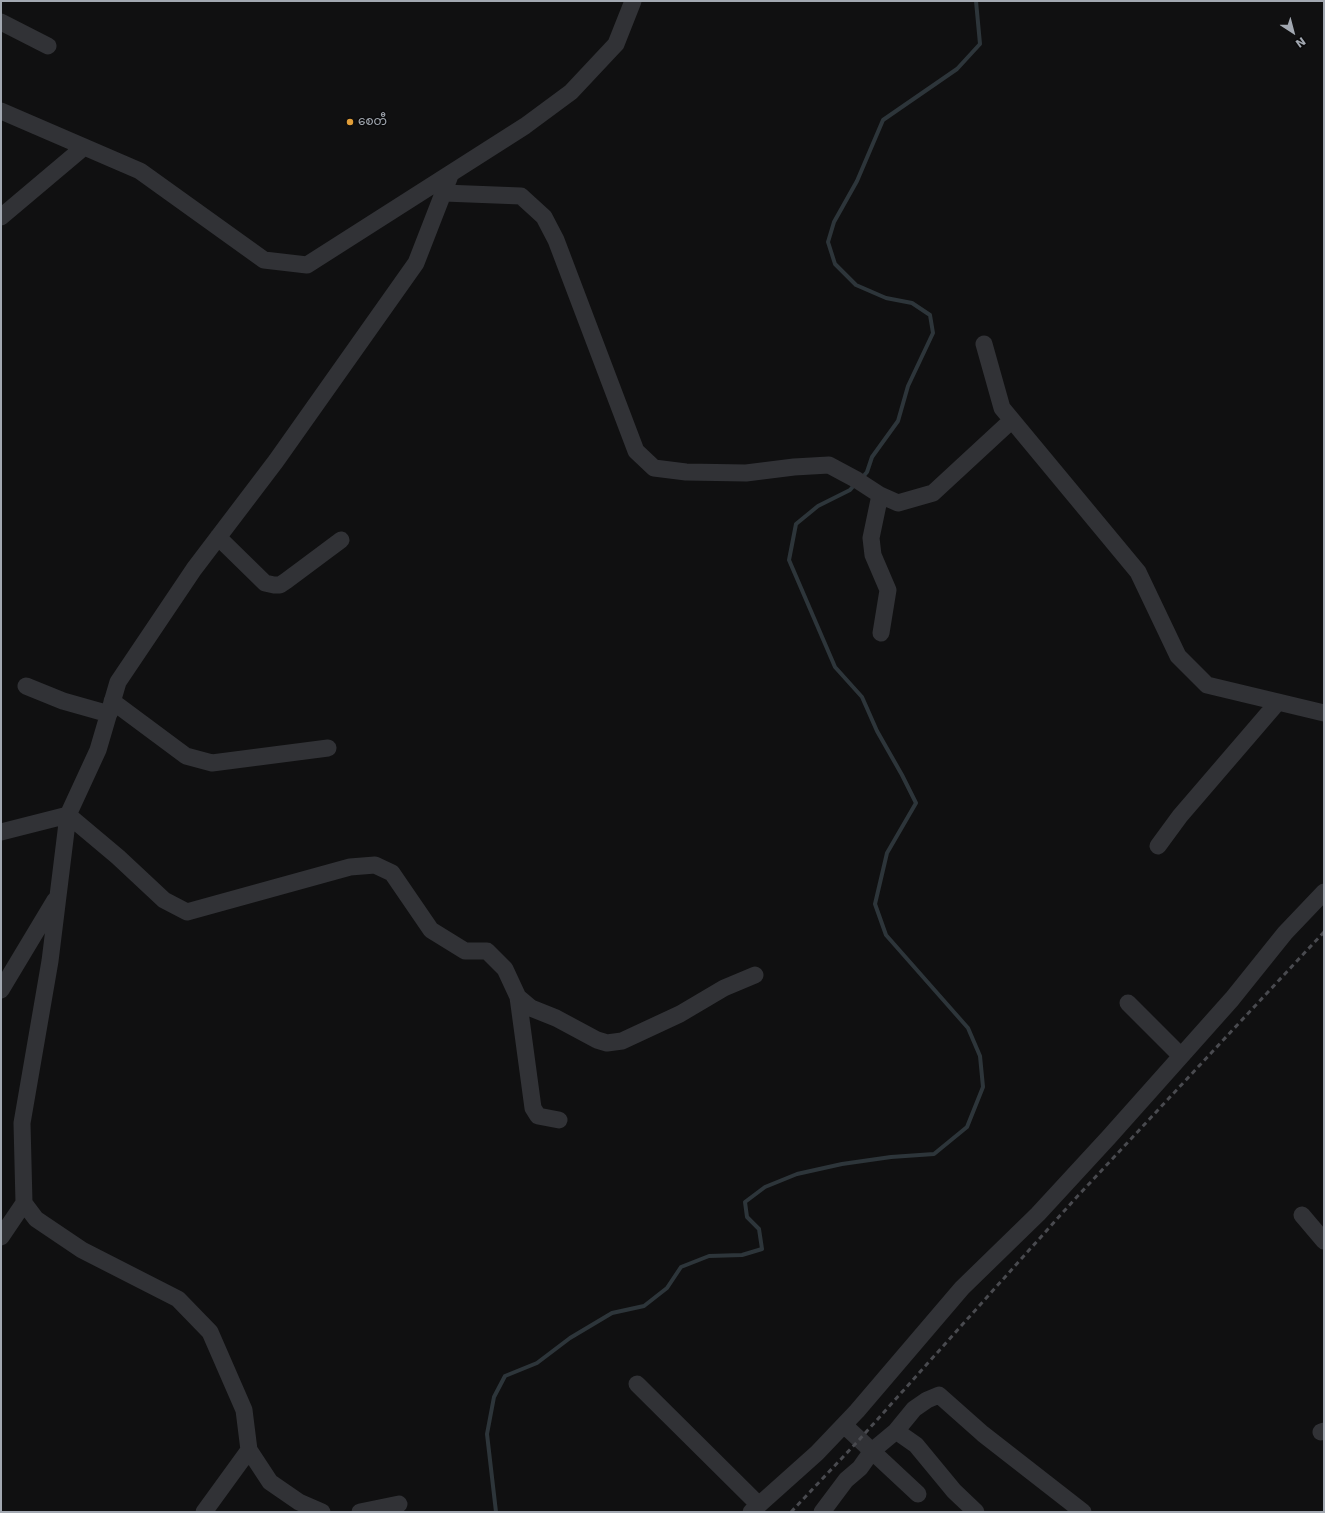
<!DOCTYPE html>
<html>
<head>
<meta charset="utf-8">
<style>
	body { margin:0 }
	#map { position:relative; width:1325px; height:1513px; overflow:hidden; background:#101011; font-family:"DejaVu Sans",sans-serif }
	canvas { display:block }
	.frame { position:absolute; inset:0; border:2px solid #a2a8b1; pointer-events:none }
	.north { position:absolute; left:1273px; top:12px; width:40px; height:40px; -webkit-text-stroke:3px #0b0b0c; paint-order:stroke; rotate:144deg; font-size:11px; font-weight:700; line-height:16px; text-align:center; color:#a2a8b1 }
	.north::after { content:''; display:block; margin:auto; width:14px; height:18px; background:#a2a8b1; clip-path:polygon(50% 0,100% 100%,50% 72%,0 100%) }
</style>
</head>
<body>
<div id="map">
<canvas width="1325" height="1513"></canvas>
<div class="frame"></div>
<div class="north">N</div>
</div>
<script>
const ctx = document.querySelector('canvas').getContext('2d');
ctx.lineJoin = 'round';
const poly = rows => new Path2D(rows.map(r => 'M' + r).join(''));
function strokePath(path, color, width, dash) { ctx.strokeStyle = color; ctx.lineWidth = width; ctx.lineCap = dash ? 'butt' : 'round'; ctx.setLineDash(dash || []); ctx.stroke(path); }
function label(font, color, halo, rows, align = 'center') {
  ctx.font = font + ' "DejaVu Sans","Noto Sans Myanmar",sans-serif'; ctx.lineWidth = 3; ctx.setLineDash([]); ctx.textBaseline = 'middle'; ctx.strokeStyle = halo; ctx.fillStyle = color; for (const [text, x, y, turn = 0] of rows) {
    ctx.save(); ctx.translate(x, y); ctx.rotate((+turn || 0) * Math.PI / 180); ctx.textAlign = isNaN(turn) ? turn : align; if (halo) ctx.strokeText(text, 0, 0); ctx.fillText(text, 0, 0); ctx.restore();
  }
}
strokePath(poly([
	[861,479,867,472,872,457,898,421,908,386,933,333,930,315,912,303,886,298,856,285,835,264,828,242,834,222,857,181,883,120,957,69,980,44,976,1],
	[496,1512,487,1434,494,1397,505,1376,537,1363,570,1338,612,1313,644,1306,667,1288,681,1267,709,1256,742,1255,762,1249,759,1229,747,1217,745,1202,765,1187,797,1174,842,1164,891,1157,934,1154,967,1127,983,1087,980,1056,968,1028,886,935,875,904,887,853,916,803,902,775,877,731,862,697,835,667,789,560,796,524,818,506,850,490,856,483]
]), '#2d353a', 4);
strokePath(poly([
	[1,22,48,46],
	[1,111,140,171,264,260,307,265,525,126,571,92,616,44,633,1],
	[444,193,521,196,544,217,556,240,636,451,654,468,686,472,746,473,794,467,829,465,857,480,880,495,898,503,933,493,1012,420],
	[1,217,84,147],
	[984,344,1002,408,1138,572,1178,656,1207,685,1324,713],
	[880,495,871,538,873,555,888,590,881,633],
	[218,537,265,583,274,585,280,585,286,581,341,540],
	[26,686,63,701,109,714],
	[112,701,186,756,212,763,328,748],
	[68,815,118,857,164,900,187,912,350,867,375,865,392,873,431,930,465,951,487,951,505,969,518,997,531,1008,556,1018,597,1040,607,1043,622,1041,680,1014,724,988,755,975],
	[1,832,68,815],
	[1158,846,1180,816,1278,702],
	[1,990,55,900],
	[518,997,533,1108,538,1116,559,1120],
	[1128,1003,1181,1056],
	[1302,1215,1324,1241],
	[1,1237,24,1203],
	[637,1384,759,1505],
	[844,1425,918,1494],
	[896,1431,916,1445,954,1491,976,1512],
	[1321,1432,1324,1431],
	[249,1450,270,1482,299,1502,322,1512],
	[204,1512,249,1450,244,1410,210,1332,178,1299,82,1250,36,1219,24,1203,22,1123,50,961,68,815,98,750,118,682,194,569,276,461,416,263,451,173],
	[360,1512,399,1504],
	[751,1512,817,1453,857,1411,962,1288,1038,1214,1109,1137,1232,999,1285,933,1324,892],
	[822,1512,846,1480,860,1468,872,1451,896,1431,914,1409,927,1400,939,1395,983,1434,1083,1512]
]), '#313236', 17);
strokePath(poly([
	[791,1512,859,1440,1074,1200,1324,932]
]), '#494a4f', 3, [5, 4]);
for (const [x, y, r, color] of [
	[350,122,4,"#e19e39"]
]) { const dot = new Path2D(); dot.arc(x, y, r, 0, 2 * Math.PI); ctx.fillStyle = color; ctx.fill(dot); strokePath(dot, '#0b0b0c', 1.5); }
label('12px', '#a2a8b1', '#0b0b0c', [
	["စေတီ",358,122]
], 'left');
</script>
</body>
</html>
